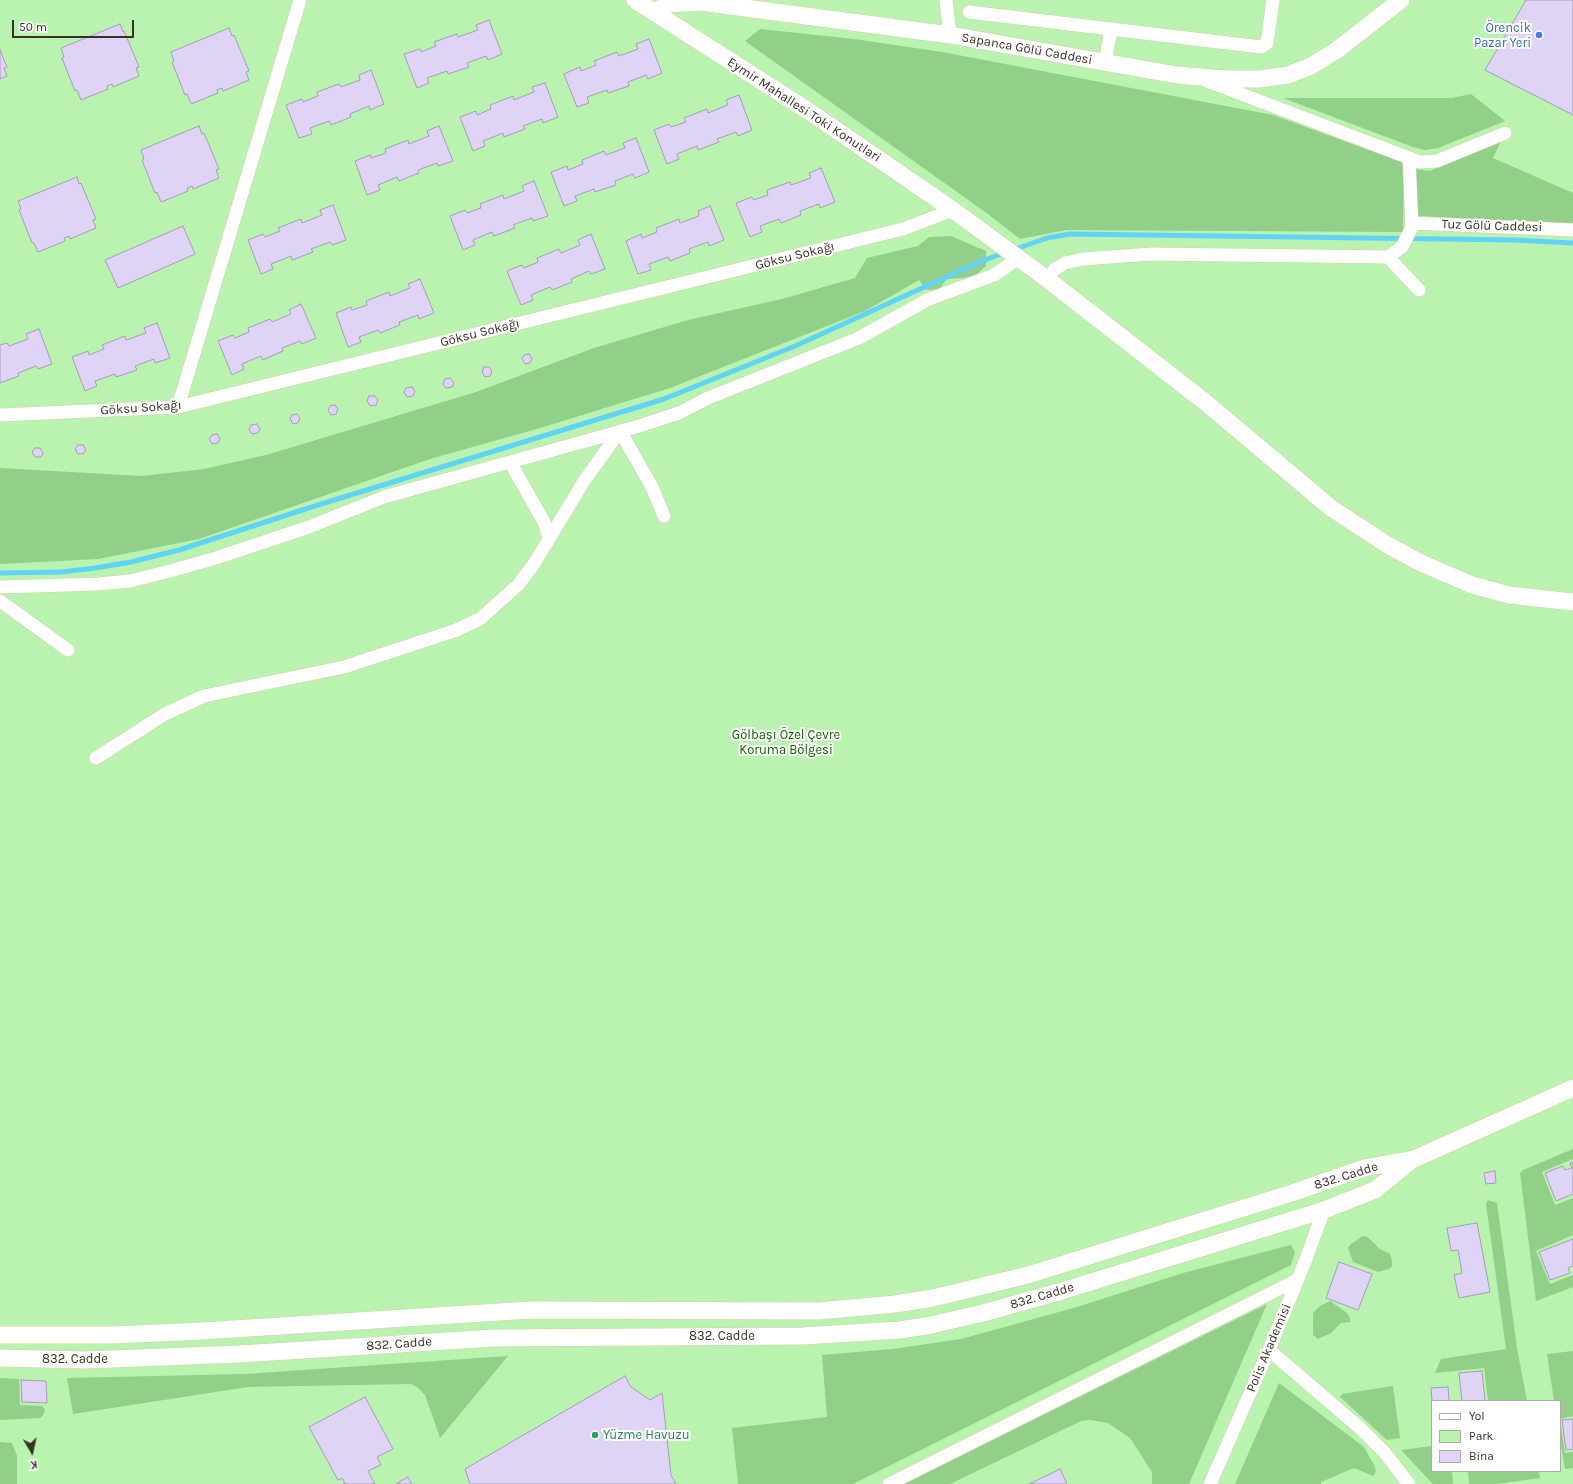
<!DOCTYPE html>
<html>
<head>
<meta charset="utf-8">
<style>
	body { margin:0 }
	#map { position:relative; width:1573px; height:1484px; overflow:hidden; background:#fef8e3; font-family:Karla,sans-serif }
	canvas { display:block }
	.legend { position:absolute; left:1431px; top:1400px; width:130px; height:72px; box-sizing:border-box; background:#fff; border:1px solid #afada7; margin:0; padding:5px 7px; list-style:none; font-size:12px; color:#363224 }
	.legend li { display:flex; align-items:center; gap:8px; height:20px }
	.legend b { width:20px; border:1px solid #afada7 }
	.north { position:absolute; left:12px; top:1432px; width:40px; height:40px; -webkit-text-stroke:3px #fff; paint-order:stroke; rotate:171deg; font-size:11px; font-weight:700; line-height:16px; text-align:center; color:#363224 }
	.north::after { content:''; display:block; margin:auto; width:14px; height:18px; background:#363224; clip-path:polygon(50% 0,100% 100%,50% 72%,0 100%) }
	.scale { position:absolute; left:12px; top:20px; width:122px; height:18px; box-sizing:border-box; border:2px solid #363224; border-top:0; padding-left:5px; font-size:12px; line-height:14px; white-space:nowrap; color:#363224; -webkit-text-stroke:3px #fff; paint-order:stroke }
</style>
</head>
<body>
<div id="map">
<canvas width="1573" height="1484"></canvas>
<ul class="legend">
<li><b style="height:5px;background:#fff"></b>Yol</li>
<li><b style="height:11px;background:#b9f3af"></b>Park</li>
<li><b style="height:11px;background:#dfd4f5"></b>Bina</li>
</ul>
<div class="north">K</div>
<div class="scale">50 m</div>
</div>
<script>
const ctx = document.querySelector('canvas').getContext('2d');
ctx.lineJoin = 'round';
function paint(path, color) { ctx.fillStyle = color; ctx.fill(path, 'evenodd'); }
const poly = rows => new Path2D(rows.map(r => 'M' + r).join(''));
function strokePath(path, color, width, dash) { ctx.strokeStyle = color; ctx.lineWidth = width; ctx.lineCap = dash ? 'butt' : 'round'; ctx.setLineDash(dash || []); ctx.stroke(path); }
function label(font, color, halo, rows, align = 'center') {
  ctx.font = font + ' Karla,sans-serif'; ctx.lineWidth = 4; ctx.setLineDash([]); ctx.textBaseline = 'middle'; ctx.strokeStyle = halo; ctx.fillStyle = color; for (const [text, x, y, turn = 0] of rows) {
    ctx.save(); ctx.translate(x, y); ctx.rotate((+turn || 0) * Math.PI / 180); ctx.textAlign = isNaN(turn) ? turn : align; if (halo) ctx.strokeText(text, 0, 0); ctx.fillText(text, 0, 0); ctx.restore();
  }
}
paint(poly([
	[0,0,1573,0,1573,1484,0,1484],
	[1432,1401,1560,1401,1560,1471,1432,1471]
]), '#b9f3af');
paint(poly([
	[760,29,854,39,942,52,1273,115,1404,163,1403,232,1066,230,1020,239,988,214,745,41],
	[1471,94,1505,121,1438,148,1425,150,1413,147,1283,98,1452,98],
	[1497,141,1501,141,1493,158,1573,193,1573,224,1416,216,1415,169,1430,171],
	[951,236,986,251,986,266,976,275,963,278,947,279,939,289,926,290,919,280,865,311,670,388,540,428,430,459,199,539,98,559,0,564,0,468,141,476,204,469,266,455,476,392,594,348,688,320,782,299,855,278,867,258,918,246,929,237],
	[1573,1149,1573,1159,1542,1172,1555,1205,1573,1198,1573,1235,1536,1251,1550,1284,1573,1275,1573,1287,1536,1301,1520,1173,1523,1170],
	[1488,1200,1497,1203,1517,1348,1527,1401,1488,1401,1484,1368,1435,1373,1441,1359,1506,1349,1486,1204],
	[1363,1236,1368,1237,1380,1249,1390,1254,1392,1261,1392,1266,1389,1269,1378,1272,1353,1262,1348,1248,1351,1244],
	[1291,1245,1295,1252,1291,1265,853,1484,738,1484,732,1428,827,1417,822,1355,893,1349,961,1339,1077,1307,1183,1273],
	[1330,1301,1347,1313,1350,1318,1350,1322,1341,1323,1331,1333,1318,1339,1313,1335,1313,1313,1320,1306],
	[1267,1304,1189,1484,1152,1484,1152,1472,1130,1438,1108,1423,1090,1420,1081,1421,950,1484,904,1484],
	[1573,1351,1573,1416,1560,1419,1565,1453,1573,1452,1573,1468,1565,1469,1560,1440,1560,1401,1554,1401,1547,1354],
	[508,1356,440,1438,425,1395,417,1387,411,1384,248,1387,73,1414,67,1378,245,1374],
	[0,1378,19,1379,20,1405,42,1406,45,1410,43,1415,40,1418,0,1420],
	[1279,1383,1364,1447,1375,1467,1376,1472,1373,1476,1354,1468,1321,1482,1321,1484,1235,1484],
	[1393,1386,1400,1438,1387,1440,1340,1397,1342,1394],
	[0,1442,12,1443,17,1456,17,1484,0,1484],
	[1432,1446,1432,1471,1452,1471,1453,1484,1433,1484,1401,1450],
	[1468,1471,1539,1471,1540,1478,1496,1484,1469,1484]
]), '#92cf89');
strokePath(poly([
	[1013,250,1047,238,1070,234,1515,240,1573,243],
	[0,573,61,572,95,568,131,562,179,550,321,504,664,399,795,346,977,263,1006,252]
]), '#61d3f7', 5);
const building = poly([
	[1526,0,1573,0,1573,115,1485,70,1526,0],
	[489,20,502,54,488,60,486,56,467,63,469,67,448,74,447,71,427,78,429,83,417,88,404,54,420,49,421,52,436,46,434,42,457,34,458,37,478,30,476,25,489,20],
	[120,24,123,32,124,31,139,67,136,68,139,76,113,87,112,84,107,86,108,89,81,100,77,90,75,91,62,58,64,57,61,48,120,24],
	[229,28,232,36,234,35,249,71,246,72,249,80,223,91,222,88,217,90,218,93,191,104,187,94,185,95,172,62,174,61,171,52,229,28],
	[649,39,662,73,648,79,646,75,628,82,629,86,608,93,607,90,587,97,589,103,577,107,564,74,580,67,581,71,596,65,594,61,617,52,619,56,638,49,636,44,649,39],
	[0,50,7,67,4,68,7,76,0,79,0,50],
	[371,70,384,104,370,110,369,106,350,114,351,117,331,125,329,121,310,128,312,134,299,138,286,105,302,99,303,102,318,96,317,92,339,84,341,87,360,80,359,75,371,70],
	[545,83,558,117,543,123,542,119,523,126,525,129,504,137,503,133,483,141,485,146,473,151,460,117,476,111,477,115,491,109,490,105,513,96,514,100,534,92,532,87,545,83],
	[739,95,752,130,738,136,736,132,717,139,719,142,698,150,697,146,677,154,679,159,667,164,654,130,669,124,671,127,686,122,684,118,707,109,708,113,728,105,726,100,739,95],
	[199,126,202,134,204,133,219,169,216,170,219,178,193,189,192,186,187,188,188,191,161,202,157,192,155,193,142,160,144,159,141,150,199,126],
	[439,126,453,161,438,166,437,163,418,170,419,173,399,181,397,177,378,185,380,190,367,195,355,161,370,155,371,158,386,153,385,149,408,140,409,144,429,136,427,131,439,126],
	[636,138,649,172,635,178,633,174,615,181,616,185,595,192,594,189,575,196,577,201,564,206,551,172,567,166,568,170,583,164,582,160,604,151,606,155,625,148,623,143,636,138],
	[821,168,835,202,820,208,819,204,800,211,801,215,781,223,779,219,760,226,762,232,750,237,736,203,752,197,754,200,768,195,767,190,790,182,791,185,811,178,809,173,821,168],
	[77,177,79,184,81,183,96,219,93,220,96,228,70,239,69,236,64,238,65,241,38,252,34,243,32,243,19,210,21,209,18,201,77,177],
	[534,181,548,216,533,221,532,218,513,225,515,228,494,236,492,232,473,240,475,245,463,250,450,216,465,210,467,213,481,208,480,204,503,195,504,199,524,191,522,186,534,181],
	[333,205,346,240,332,245,330,242,311,249,313,252,292,260,291,256,271,264,273,269,261,274,248,240,263,234,265,237,280,231,278,228,301,219,302,223,322,215,320,210,333,205],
	[710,206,724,240,709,246,708,242,689,249,690,253,670,261,668,257,649,264,651,270,638,274,626,241,641,234,642,238,657,232,656,228,679,219,680,223,699,216,698,211,710,206],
	[183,226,195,254,118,288,105,260,183,226],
	[591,234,605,269,591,274,589,271,571,279,572,282,552,290,550,287,531,295,533,300,521,305,507,271,522,265,524,268,538,262,537,258,559,249,561,253,580,245,578,240,591,234],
	[420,279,434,313,419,319,418,315,399,322,400,325,380,333,378,330,359,337,361,342,348,347,336,313,351,307,352,310,367,305,366,301,389,292,390,296,410,288,408,284,420,279],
	[301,304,316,338,302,344,300,341,282,348,283,351,263,360,261,356,242,364,244,369,232,375,218,341,233,335,235,338,249,332,248,328,270,319,272,322,291,314,289,310,301,304],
	[157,323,170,358,155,363,154,359,135,366,137,370,116,377,115,374,95,381,97,386,85,391,72,357,88,351,89,355,104,349,102,345,125,336,126,340,146,333,144,328,157,323],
	[39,329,52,364,38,369,36,366,18,373,19,376,0,383,0,345,7,343,9,346,28,339,26,334,39,329],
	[529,354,532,358,530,363,525,364,522,359,524,355,529,354],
	[484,367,489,367,492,371,490,376,485,377,482,372,484,367],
	[450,378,454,383,452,387,446,388,443,384,445,379,450,378],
	[412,387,415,391,413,396,407,397,404,392,406,388,412,387],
	[369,396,375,396,378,400,376,405,370,406,367,401,369,396],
	[335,405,338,409,336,414,331,415,328,410,330,406,335,405],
	[297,414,300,418,298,423,293,424,290,419,292,415,297,414],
	[257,424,260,429,258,433,252,434,249,430,251,425,257,424],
	[217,434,220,438,218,443,212,444,209,439,212,435,217,434],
	[78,445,83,445,86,450,83,454,78,454,75,449,78,445],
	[35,448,40,448,43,453,41,457,35,457,32,452,35,448],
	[1573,1162,1573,1194,1556,1201,1545,1173,1563,1166,1565,1170,1572,1168,1570,1163,1573,1162],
	[1495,1171,1496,1183,1486,1184,1484,1173,1495,1171],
	[1477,1223,1490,1292,1459,1298,1454,1275,1462,1273,1458,1250,1451,1251,1447,1228,1477,1223],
	[1573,1239,1573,1266,1568,1268,1570,1273,1550,1280,1539,1252,1573,1239],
	[1339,1262,1372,1274,1358,1310,1326,1298,1339,1262],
	[1482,1371,1485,1401,1462,1401,1459,1373,1482,1371],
	[625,1376,631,1387,650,1400,662,1393,671,1475,676,1484,470,1484,465,1469,625,1376],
	[21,1380,46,1381,47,1403,22,1402,21,1380],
	[1448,1387,1449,1401,1432,1401,1431,1388,1448,1387],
	[365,1397,393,1449,377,1457,381,1465,368,1471,375,1484,343,1484,345,1483,342,1478,338,1480,309,1427,365,1397],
	[1573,1419,1573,1449,1566,1450,1562,1420,1573,1419],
	[1060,1469,1067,1484,1029,1484,1060,1469],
	[408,1477,412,1484,396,1484,408,1477]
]);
paint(building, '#dfd4f5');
strokePath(building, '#a69cbc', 1);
const minor = poly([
	[946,0,950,35],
	[969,12,1261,47,1267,43,1273,0],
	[1105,63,1111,29],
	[1207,81,1420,162,1437,161,1505,133],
	[1412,223,1573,230],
	[1388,257,1419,290],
	[1047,279,1055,269,1065,263,1083,259,1151,254,1388,257,1402,247,1412,227,1409,158],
	[178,407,300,0],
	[0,415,178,407,903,229,953,210],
	[510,462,544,522,549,538],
	[0,587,98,584,130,581,170,571,216,558,309,527,384,497,636,427,679,413,708,398,859,338,927,300,994,275,1019,258],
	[0,601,68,650],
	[96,758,165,714,204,696,344,667,454,631,480,619,518,585,534,564,584,481,620,431,652,487,664,516],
	[1269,1350,1360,1428,1385,1453,1409,1484],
	[889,1484,1297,1280],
	[1210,1484,1269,1350,1306,1259,1324,1210]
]);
const tertiary = poly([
	[635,0,810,112,953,210,1047,279,1205,402,1331,508,1386,544,1419,562,1472,585,1509,595,1573,602],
	[654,12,669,4,700,2,950,35,1177,75,1225,79,1259,79,1288,75,1311,66,1337,50,1401,0],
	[0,1335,112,1335,202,1331,530,1310,818,1311,895,1304,933,1298,1028,1275,1292,1193,1364,1168,1414,1159,1573,1088],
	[0,1358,85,1360,240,1354,494,1338,803,1336,900,1330,931,1325,983,1313,1062,1291,1324,1210,1375,1190,1412,1160]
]);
strokePath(minor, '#d7ceaa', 14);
strokePath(tertiary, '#d7ceaa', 18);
strokePath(minor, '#fff', 13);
strokePath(tertiary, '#fff', 17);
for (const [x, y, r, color] of [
	[1539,35,4,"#3f7fe0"],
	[595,1435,4,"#2e9e5b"]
]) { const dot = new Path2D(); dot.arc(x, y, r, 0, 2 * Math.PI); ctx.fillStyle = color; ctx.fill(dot); strokePath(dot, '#fff', 1.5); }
label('13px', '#366cbe', '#fff', [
	["Örencik",1531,28],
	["Pazar Yeri",1531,43]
], 'right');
label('13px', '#363224', '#fff', [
	["Sapanca Gölü Caddesi",1027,49,10],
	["Eymir Mahallesi Toki Konutlari",804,110,33],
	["Tuz Gölü Caddesi",1492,226,2],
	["Göksu Sokağı",795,256,-14],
	["Göksu Sokağı",480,333,-14],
	["Göksu Sokağı",141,408,-4],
	["832. Cadde",1346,1176,-17],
	["832. Cadde",1042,1296,-16],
	["832. Cadde",722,1336],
	["832. Cadde",399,1344,-4],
	["Polis Akademisi",1269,1348,-67],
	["832. Cadde",75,1359]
]);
label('13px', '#136501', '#fff', [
	["Gölbaşı Özel Çevre",786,735],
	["Koruma Bölgesi",786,750]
]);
label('13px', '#27864d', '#fff', [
	["Yüzme Havuzu",603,1435]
], 'left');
</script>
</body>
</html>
